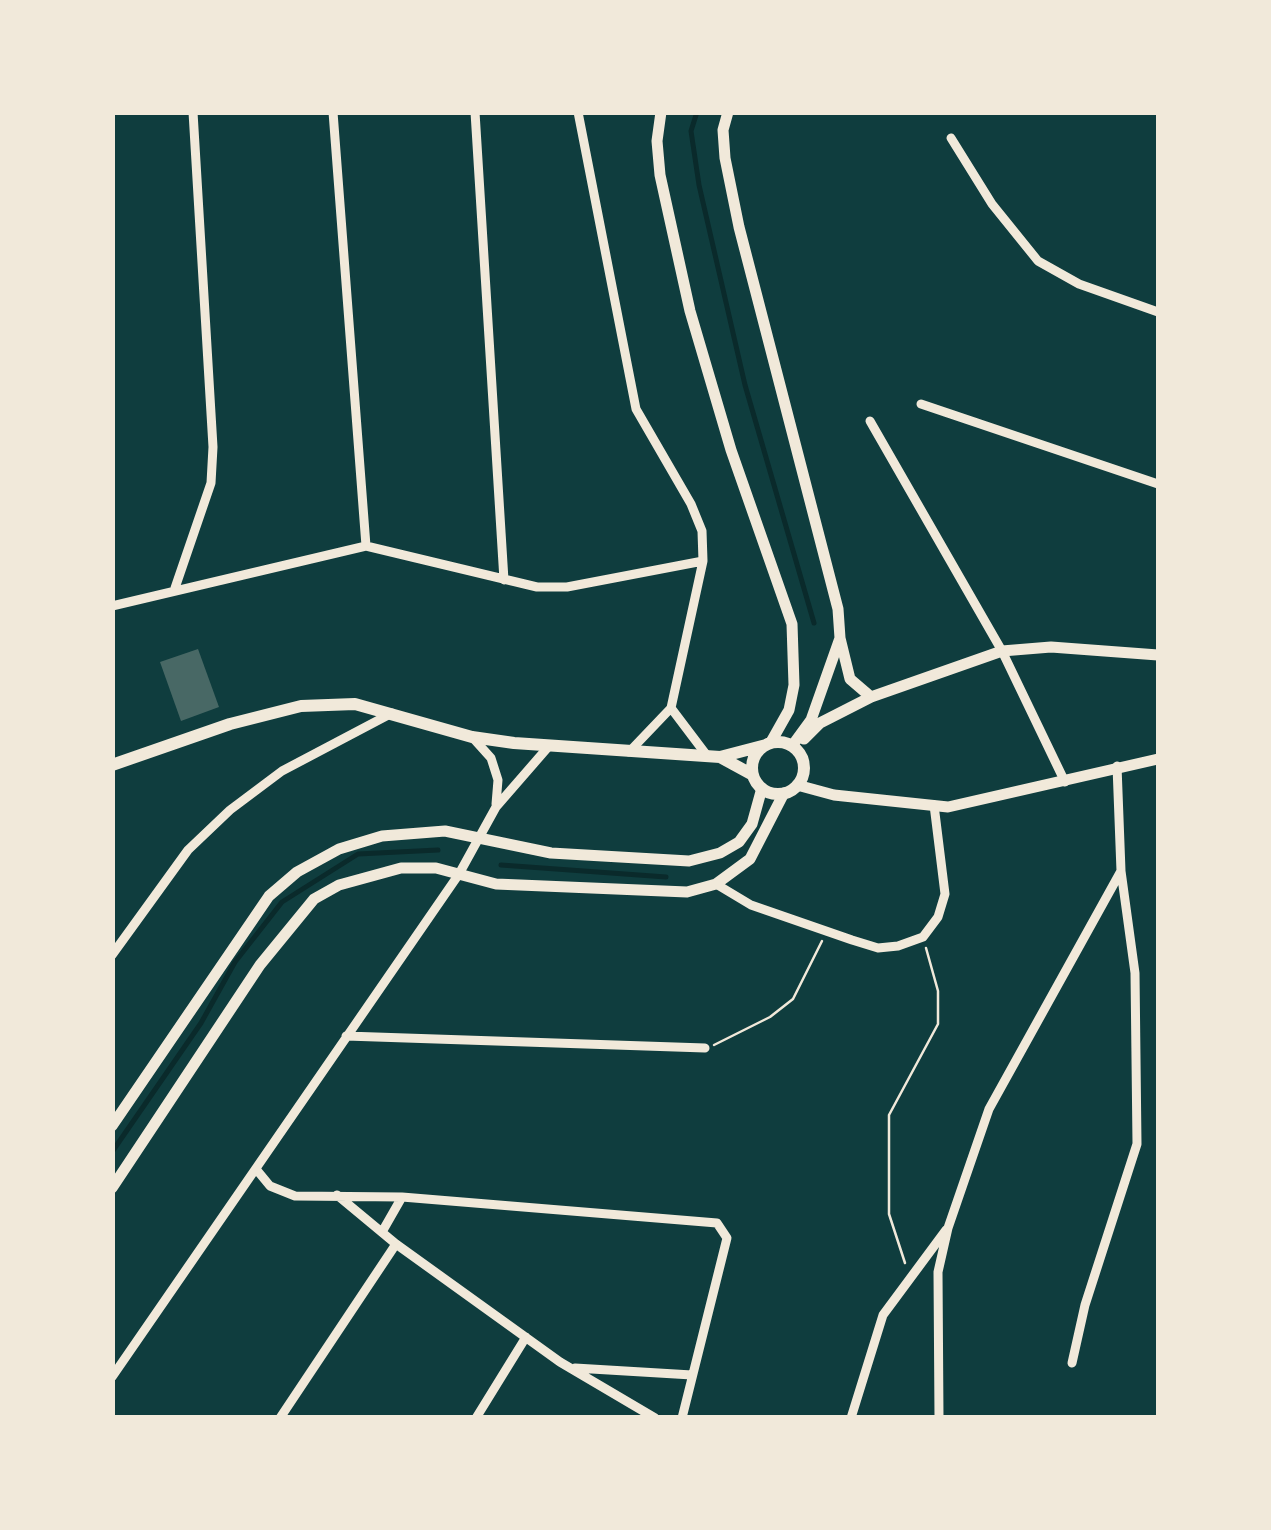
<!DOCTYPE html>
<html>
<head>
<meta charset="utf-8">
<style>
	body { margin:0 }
	#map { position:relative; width:1271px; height:1530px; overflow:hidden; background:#0f3d3e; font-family:"PT Sans",sans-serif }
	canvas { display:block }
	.frame { position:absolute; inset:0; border:115px solid #f1e9da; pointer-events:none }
</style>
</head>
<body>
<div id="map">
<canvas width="1271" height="1530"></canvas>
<div class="frame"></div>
</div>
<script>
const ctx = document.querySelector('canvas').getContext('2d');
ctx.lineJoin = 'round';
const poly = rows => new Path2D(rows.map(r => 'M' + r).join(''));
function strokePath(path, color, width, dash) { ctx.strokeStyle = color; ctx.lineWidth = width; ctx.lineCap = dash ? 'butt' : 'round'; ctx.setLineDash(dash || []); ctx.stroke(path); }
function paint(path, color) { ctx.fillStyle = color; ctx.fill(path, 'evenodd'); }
strokePath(poly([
	[697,112,691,131,699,185,745,385,814,623],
	[501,865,666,877],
	[112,1152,201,1023,235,962,282,902,358,854,438,850]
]), '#0a2a2b', 5);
paint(poly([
	[198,649,219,707,181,721,160,662]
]), '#486865');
strokePath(poly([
	[714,1045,770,1017,793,999,822,941],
	[905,1263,889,1214,889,1115,938,1024,938,991,926,948]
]), '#f1e9da', 2.5);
strokePath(poly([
	[333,112,366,546],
	[475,112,504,580],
	[578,112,636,409,691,504,702,531,703,561,671,708,629,752],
	[951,138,992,204,1038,261,1079,284,1158,312],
	[921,404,1158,484],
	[870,421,1002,651,1065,782],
	[175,588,211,483,213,447,193,112],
	[112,606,366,546,537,587,567,587,703,561],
	[671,708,708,757],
	[473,738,491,758,498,780,496,804],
	[716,884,751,905,852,940,878,948,898,946,923,937,938,917,945,894,934,805],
	[112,955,188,850,230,810,282,771,392,713],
	[346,1036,705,1048],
	[256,1169,270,1186,295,1196,402,1197,717,1223,727,1238,682,1418],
	[337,1195,396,1244,560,1362,655,1418],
	[382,1232,402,1197],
	[1072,1363,1085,1305,1137,1144,1135,973,1121,871],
	[575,1368,692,1375],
	[112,1377,459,874,496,807,549,746],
	[280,1418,396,1244],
	[476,1418,526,1337],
	[851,1418,883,1315,946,1230],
	[939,1418,938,1272,948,1228,989,1109,1121,871,1117,766]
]), '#f1e9da', 9);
strokePath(poly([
	[661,112,657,141,660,175,690,311,731,450,792,624,794,685,789,710,771,742],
	[728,112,723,130,725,158,739,227,838,609,840,638,811,720,792,746],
	[840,638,850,679,871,697],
	[804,739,820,723,871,697,1002,651,1051,647,1158,655],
	[797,785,834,795,948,807,1158,759],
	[112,1126,269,896,297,872,339,849,382,836,445,831,551,853,689,861,720,853,739,842,752,824,762,788],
	[112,1188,260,965,314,899,339,885,401,868,436,868,496,884,687,892,716,884,750,859,784,793]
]), '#f1e9da', 11);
strokePath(poly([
	'752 768a26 26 0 1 1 52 0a26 26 0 1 1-52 0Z',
	[720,757,753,775],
	[112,765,230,724,301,706,355,704,472,737,514,743,720,757,766,745]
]), '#f1e9da', 12);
</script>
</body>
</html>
